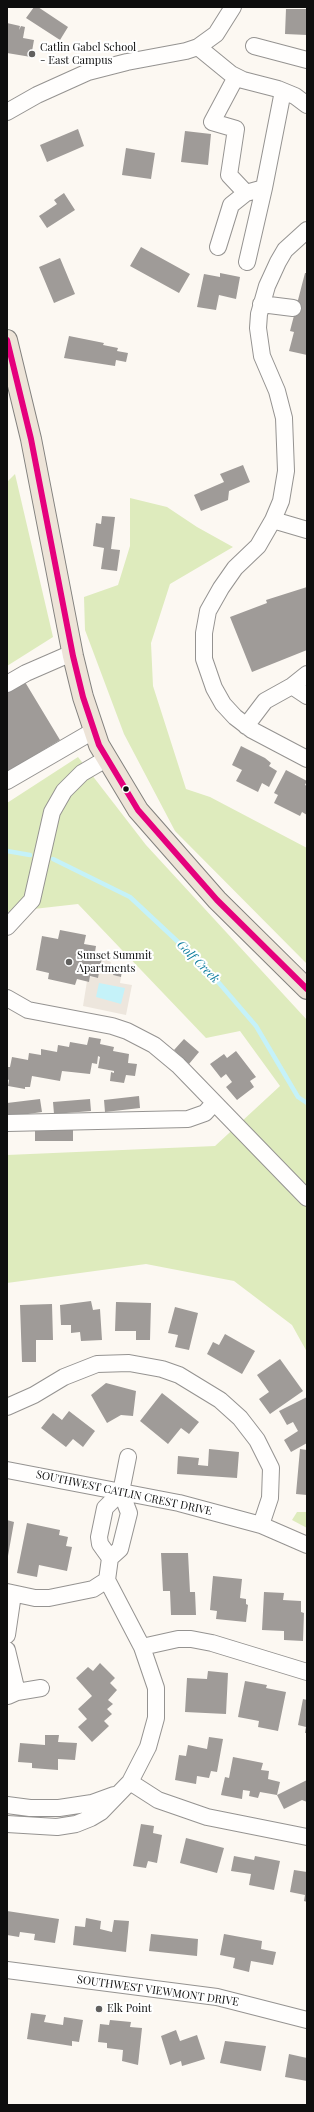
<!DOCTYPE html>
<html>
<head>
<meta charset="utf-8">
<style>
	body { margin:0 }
	#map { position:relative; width:314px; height:2112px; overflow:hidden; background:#fcf8f2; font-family:"Playfair Display",serif }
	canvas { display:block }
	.frame { position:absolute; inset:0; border:8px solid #0e0e0e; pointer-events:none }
</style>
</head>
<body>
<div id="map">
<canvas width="314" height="2112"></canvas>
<div class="frame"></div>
</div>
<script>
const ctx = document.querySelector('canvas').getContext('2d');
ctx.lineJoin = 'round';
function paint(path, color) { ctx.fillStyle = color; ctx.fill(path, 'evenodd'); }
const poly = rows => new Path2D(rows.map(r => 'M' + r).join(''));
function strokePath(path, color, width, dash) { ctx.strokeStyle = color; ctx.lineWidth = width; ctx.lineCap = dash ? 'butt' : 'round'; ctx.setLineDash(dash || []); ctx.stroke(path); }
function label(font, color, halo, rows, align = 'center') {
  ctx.font = font + ' "Playfair Display",serif'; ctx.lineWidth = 4; ctx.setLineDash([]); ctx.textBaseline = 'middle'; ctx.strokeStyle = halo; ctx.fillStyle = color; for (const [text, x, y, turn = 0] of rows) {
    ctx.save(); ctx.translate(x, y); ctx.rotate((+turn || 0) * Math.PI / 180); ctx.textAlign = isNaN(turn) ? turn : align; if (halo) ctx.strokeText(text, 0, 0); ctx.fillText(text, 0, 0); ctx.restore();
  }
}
paint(poly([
	[15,474,53,637,7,666,7,482],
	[130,498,167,507,197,527,233,547,170,584,151,643,153,686,186,789,210,797,307,848,307,964,175,831,124,734,85,630,84,597,118,585,130,546],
	[78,757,146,845,307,1020,307,1352,292,1325,234,1281,146,1264,7,1283,7,1155,215,1146,280,1086,240,1031,206,1038,78,904,7,912,7,803],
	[297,1512,307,1512,307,1528,292,1520]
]), '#deebbd');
paint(poly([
	[103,954,107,955,106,960,111,962,110,968,115,969,113,975,121,977,120,983,132,985,126,1015,83,1006,87,981,89,982,90,977,98,978]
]), '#ede6dd');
paint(poly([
	[99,983,125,988,121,1004,96,997]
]), '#c5f2f9');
strokePath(poly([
	[7,851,30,855],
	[53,859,130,897,207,969,256,1026,298,1097,307,1103]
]), '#c5f2f9', 4.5);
paint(poly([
	[34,7,38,7,68,27,60,40,26,18],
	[286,9,307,9,307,35,285,34],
	[7,23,20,26,19,30,21,26,25,27,23,38,34,40,31,57,7,53],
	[78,129,84,146,47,162,40,145],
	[185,131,211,134,208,165,181,162],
	[126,148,155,153,151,179,122,175],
	[64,193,75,210,47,228,39,216,57,204,54,200],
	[141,247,190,274,179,293,130,266],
	[60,258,75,294,54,303,39,267],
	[220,273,240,277,236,299,219,295,216,310,197,307,204,274,220,277],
	[305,273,307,273,307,355,289,351,294,332,290,331],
	[69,336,104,343,103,345,118,348,117,351,128,353,126,362,116,360,115,366,64,358],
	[243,465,250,482,229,491,228,500,201,511,194,495,224,482,220,474],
	[102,516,115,517,111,549,120,550,117,571,101,569,104,548,93,546,96,523,101,524],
	[307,587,307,650,252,672,230,617,267,603,266,600],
	[25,682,60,740,7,772,7,693],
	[241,746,265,758,271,763,269,766,277,771,269,787,262,783,258,792,236,781,242,770,232,765],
	[286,770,307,781,305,785,307,786,307,815,302,812,300,816,274,803,278,795,274,793],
	[60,930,86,935,84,944,96,946,95,952,103,953,98,978,90,976,89,982,77,979,75,985,48,979,49,973,36,970,42,936,58,939],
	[115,969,122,970,121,977,113,975],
	[89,1037,101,1039,100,1044,114,1047,113,1051,129,1054,128,1063,137,1064,135,1076,126,1075,124,1083,110,1081,111,1072,114,1073,114,1071,98,1068,100,1057,98,1056,97,1064,92,1063,90,1074,62,1071,60,1081,32,1076,30,1087,25,1087,25,1089,8,1086,9,1080,7,1079,7,1067,10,1067,12,1057,28,1060,29,1053,41,1055,41,1049,57,1052,58,1045,69,1047,70,1042,87,1045],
	[184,1039,199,1052,189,1064,174,1050],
	[236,1051,256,1077,250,1081,254,1087,237,1100,226,1087,232,1082,226,1074,221,1078,210,1064,224,1054,227,1058],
	[139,1096,140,1108,105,1112,104,1100],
	[40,1099,42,1112,7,1117,7,1103],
	[90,1099,91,1111,54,1114,53,1102],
	[35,1129,73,1129,73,1141,35,1141],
	[91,1301,93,1310,100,1309,102,1340,81,1341,80,1332,71,1333,71,1325,61,1325,60,1305],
	[116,1302,151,1303,150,1340,136,1340,136,1331,115,1331],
	[52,1304,53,1340,36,1340,36,1362,22,1362,20,1305],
	[175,1307,198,1313,189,1350,175,1347,178,1335,168,1333],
	[225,1334,255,1351,242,1374,207,1354,213,1342,219,1345],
	[280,1359,303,1391,270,1414,259,1399,269,1392,257,1375],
	[106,1383,136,1391,133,1416,121,1415,107,1423,91,1395],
	[162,1393,199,1422,189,1434,181,1428,168,1444,140,1421],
	[307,1397,307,1443,291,1452,284,1440,298,1431,293,1422,287,1425,279,1411],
	[69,1411,95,1431,83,1447,73,1439,66,1447,41,1428,53,1413,62,1420],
	[209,1449,239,1452,237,1478,177,1474,178,1456,199,1458,198,1465,208,1466],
	[300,1449,307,1450,307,1495,296,1494],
	[7,1520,14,1522,8,1556,7,1556],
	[27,1523,60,1530,59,1535,68,1537,66,1546,72,1547,67,1571,39,1565,37,1577,17,1573],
	[161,1553,188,1553,190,1592,195,1592,196,1615,171,1615,170,1591,163,1591],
	[213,1576,242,1579,240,1598,246,1599,246,1604,248,1605,246,1622,216,1619,217,1611,210,1610],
	[264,1592,284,1593,283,1600,301,1601,301,1612,304,1613,303,1641,284,1640,284,1631,262,1630],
	[100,1663,115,1678,110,1683,117,1690,108,1700,113,1704,107,1709,112,1714,104,1721,109,1726,92,1742,78,1727,87,1719,78,1709,92,1696,76,1678,88,1667,93,1671],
	[208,1671,228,1673,226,1714,185,1712,187,1678,207,1679],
	[245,1681,267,1685,266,1688,286,1692,278,1731,258,1727,259,1721,238,1717],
	[303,1699,307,1700,307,1733,305,1733,306,1727,298,1725],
	[45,1735,59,1735,58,1742,77,1743,75,1760,58,1759,58,1770,32,1768,32,1763,18,1762,20,1743,45,1745],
	[209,1737,223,1739,217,1772,211,1771,209,1778,197,1776,196,1784,175,1780,179,1755,186,1756,188,1745,207,1749],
	[233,1757,263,1763,261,1770,269,1771,268,1779,280,1782,277,1795,260,1792,258,1798,249,1796,250,1791,243,1790,242,1799,221,1795,225,1777,229,1778],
	[307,1780,307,1802,302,1800,284,1809,277,1795],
	[141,1824,154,1826,153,1833,162,1835,157,1863,148,1861,146,1868,133,1866],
	[186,1838,224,1848,217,1873,180,1863],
	[234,1856,254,1860,255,1856,280,1861,274,1890,249,1885,251,1874,231,1871],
	[294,1870,307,1872,307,1902,304,1901,305,1895,290,1892],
	[7,1911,59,1919,55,1943,34,1940,35,1934,20,1932,19,1937,7,1935],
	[86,1918,101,1921,100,1929,112,1932,114,1920,129,1921,126,1952,73,1945,75,1926,85,1927],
	[151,1934,198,1939,197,1956,149,1951],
	[224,1934,262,1941,261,1949,276,1952,273,1965,251,1961,249,1972,233,1968,235,1958,220,1955],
	[31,2013,46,2015,44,2022,63,2025,64,2017,83,2020,79,2042,72,2041,72,2046,27,2039],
	[110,2020,131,2022,130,2027,142,2028,138,2065,122,2061,123,2050,107,2048,107,2043,98,2042,100,2024,109,2025],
	[176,2030,180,2041,197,2035,205,2059,182,2066,181,2061,170,2065,161,2036],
	[225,2041,266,2046,261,2071,220,2063],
	[289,2054,307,2058,307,2081,285,2077]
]), '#9f9b98');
const minor = poly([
	[254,46,307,60],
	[198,47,231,74,243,80,278,89,295,96,307,105],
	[236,77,212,122,236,129,229,175,246,193,264,188,283,91],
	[7,112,37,95,88,72,127,62,186,51,198,47,216,34,233,7],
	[307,230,285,250,278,262,267,286,259,314,258,328,262,356,277,391,284,418,286,471,281,501,273,520,258,546,235,568,221,588,208,611,204,633,204,659,214,688,223,704,235,717,252,730,307,759],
	[218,247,231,205,246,193],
	[247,262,264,188],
	[261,304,293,308],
	[273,520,307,530],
	[7,684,26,673,72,653],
	[292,686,307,696],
	[246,726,265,701,292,686,307,674],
	[7,781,95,730],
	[7,927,32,900,52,812,64,791,82,773,106,759],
	[7,998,28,1010,112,1026,127,1031,154,1045,178,1065,307,1198],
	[7,1123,188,1119,205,1113,214,1103],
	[7,1407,34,1395,64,1377,97,1364,129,1363,162,1369,179,1375,220,1400,240,1418,257,1440,271,1468,270,1498,261,1525],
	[7,1470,179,1503,261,1525,307,1545],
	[121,1492,128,1457],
	[110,1558,100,1544,99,1537,105,1508,121,1492],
	[7,1592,35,1598,49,1598,93,1589,107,1580],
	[7,1635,13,1594],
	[142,1647,178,1639,191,1639,212,1643,307,1672],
	[7,1650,17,1692],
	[8,1696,17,1692,41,1688],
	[130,1782,158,1800,207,1817,307,1837],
	[7,1805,30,1808,59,1808,92,1803,114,1795],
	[7,1824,57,1827,76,1824,91,1818,101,1812,130,1782,148,1747,156,1718,156,1688,142,1647,107,1580,110,1558,120,1549,129,1513,121,1492],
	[7,1970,217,1997,307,2020]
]);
const major = poly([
	[7,340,31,439,73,656,83,697,99,745,138,810,217,900,307,989]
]);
strokePath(minor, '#959391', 18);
strokePath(major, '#82817e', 22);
strokePath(minor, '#fffefd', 16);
strokePath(major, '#ede4d8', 20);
strokePath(poly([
	[7,340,31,439,73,656,83,697,99,745,138,810,217,900,307,989]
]), '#e5007d', 6);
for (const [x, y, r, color] of [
	[32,54,4,"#61605e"],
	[126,789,3.5,"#0e0e0e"],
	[69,962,4,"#61605e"],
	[99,2009,4,"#61605e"]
]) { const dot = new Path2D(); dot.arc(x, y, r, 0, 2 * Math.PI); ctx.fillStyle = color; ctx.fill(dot); strokePath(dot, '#fff', 1.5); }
label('11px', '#0e0e0e', '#fff', [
	["Catlin Gabel School",40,48],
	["- East Campus",40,61],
	["Sunset Summit",77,956],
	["Apartments",77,969],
	["Elk Point",107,2009]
], 'left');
label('11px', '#0e0e0e', '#fff', [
	["SOUTHWEST CATLIN CREST DRIVE",124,1493,12],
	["SOUTHWEST VIEWMONT DRIVE",158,1991,8]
]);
label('italic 12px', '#0b7c9d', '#fff', [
	["Golf Creek",198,962,45]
]);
</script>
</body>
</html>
